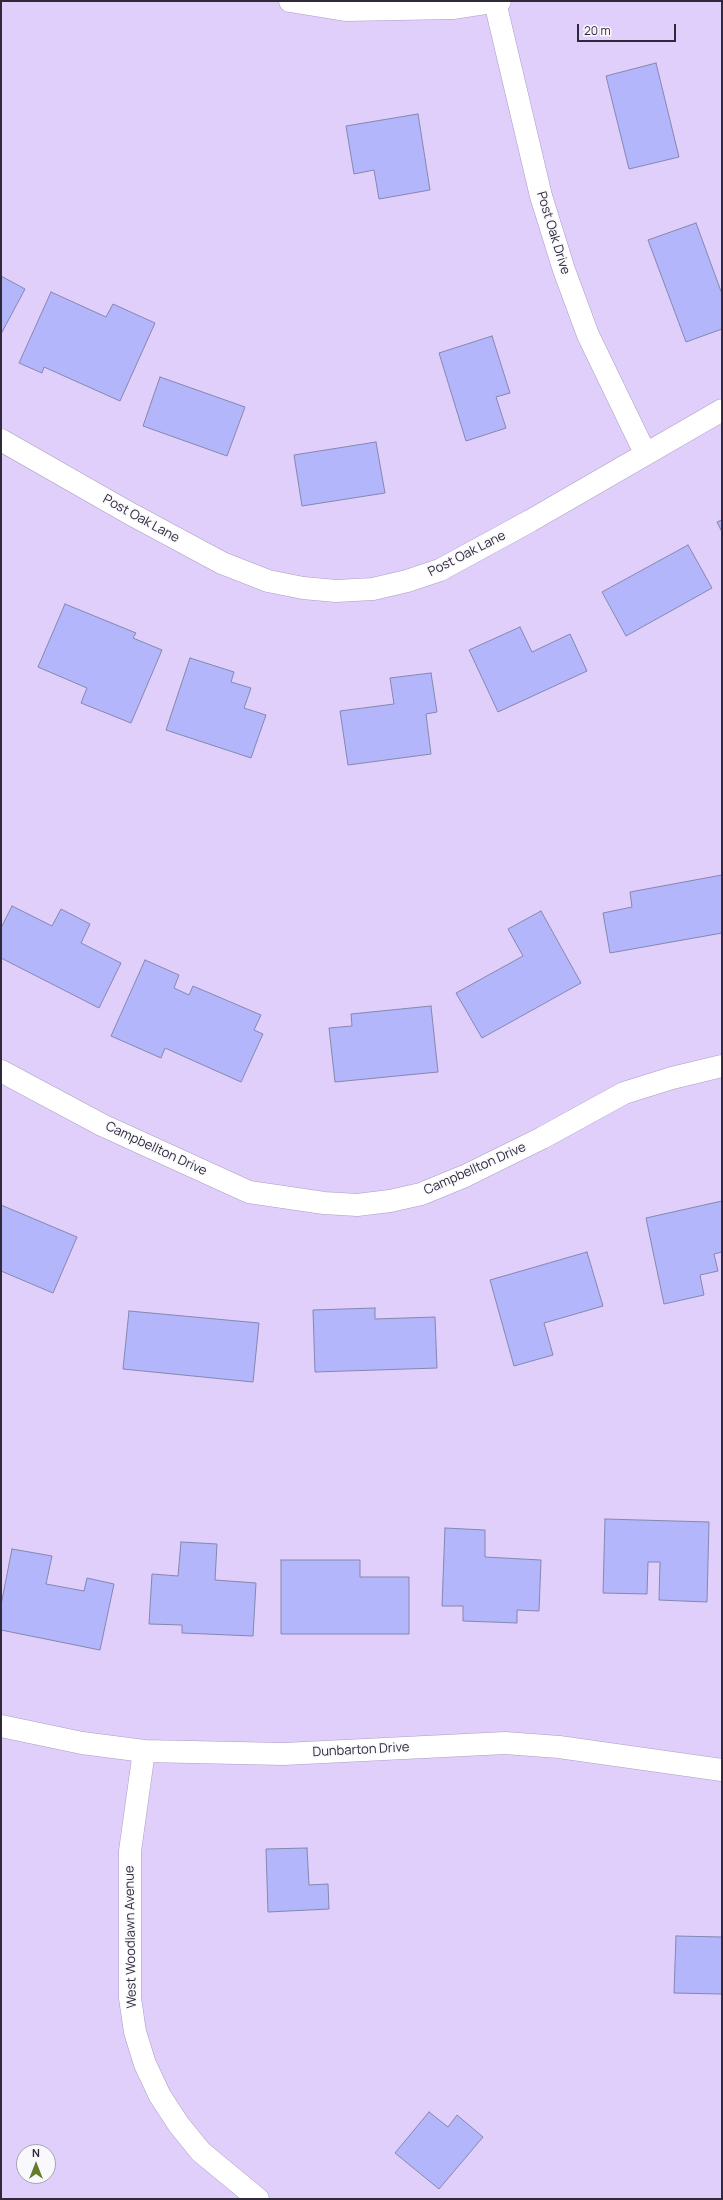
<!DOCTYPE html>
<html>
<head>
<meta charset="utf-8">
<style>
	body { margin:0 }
	#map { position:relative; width:723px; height:2200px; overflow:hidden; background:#dfcffa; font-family:Manrope,sans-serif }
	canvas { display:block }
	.frame { position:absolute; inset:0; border:2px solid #2f2939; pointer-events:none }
	.north { position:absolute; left:16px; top:2144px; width:40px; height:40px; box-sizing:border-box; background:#f9f8fc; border:1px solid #a8a5ae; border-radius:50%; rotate:0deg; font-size:11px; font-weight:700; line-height:16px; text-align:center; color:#2f2939 }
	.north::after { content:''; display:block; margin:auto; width:14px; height:18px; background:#677b2c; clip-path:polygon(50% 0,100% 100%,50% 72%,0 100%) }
	.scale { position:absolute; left:577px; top:24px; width:99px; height:18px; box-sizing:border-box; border:2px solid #2f2939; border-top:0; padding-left:5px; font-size:12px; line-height:14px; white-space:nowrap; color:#2f2939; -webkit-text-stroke:3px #f9f8fc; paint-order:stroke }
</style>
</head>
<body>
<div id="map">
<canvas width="723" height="2200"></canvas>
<div class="frame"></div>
<div class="north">N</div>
<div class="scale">20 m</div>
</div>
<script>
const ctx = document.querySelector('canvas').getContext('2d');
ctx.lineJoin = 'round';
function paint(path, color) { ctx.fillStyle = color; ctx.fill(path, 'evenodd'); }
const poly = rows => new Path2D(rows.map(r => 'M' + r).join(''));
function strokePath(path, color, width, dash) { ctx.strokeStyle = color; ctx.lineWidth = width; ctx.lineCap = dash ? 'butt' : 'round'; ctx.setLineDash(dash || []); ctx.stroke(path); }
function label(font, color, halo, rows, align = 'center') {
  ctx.font = font + ' Manrope,sans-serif'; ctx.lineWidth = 3; ctx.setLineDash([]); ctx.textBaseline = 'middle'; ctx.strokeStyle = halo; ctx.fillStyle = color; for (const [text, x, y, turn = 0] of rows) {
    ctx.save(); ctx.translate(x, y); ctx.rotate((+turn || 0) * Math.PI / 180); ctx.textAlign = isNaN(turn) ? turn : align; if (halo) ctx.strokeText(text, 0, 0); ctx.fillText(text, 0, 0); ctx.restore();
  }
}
const building = poly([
	[656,63,679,157,629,169,606,76,656,63],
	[418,114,430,190,379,199,374,170,354,174,346,126,418,114],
	[696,223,722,294,722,329,686,342,648,240,696,223],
	[1,276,25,289,1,334,1,276],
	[51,292,106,317,113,304,155,323,120,401,44,367,42,373,19,363,51,292],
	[492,336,510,393,496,397,506,428,466,441,439,353,492,336],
	[160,377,245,407,227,456,143,426,160,377],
	[376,442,385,493,302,506,294,455,376,442],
	[722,520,722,532,717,522,722,520],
	[688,545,712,588,626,636,602,592,688,545],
	[65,604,136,633,133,638,162,650,131,723,81,703,87,688,38,667,65,604],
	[520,627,532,652,570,634,587,671,498,712,469,650,520,627],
	[190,658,234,672,231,682,251,688,244,708,266,715,251,758,166,730,190,658],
	[431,673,437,712,426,714,431,754,348,765,340,711,394,704,390,678,431,673],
	[722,875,722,933,610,953,603,913,632,907,630,892,722,875],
	[12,906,52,926,61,909,90,924,81,943,121,963,99,1008,1,958,1,928,12,906],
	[541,911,581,983,482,1038,456,993,523,956,508,929,541,911],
	[145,960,179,975,174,988,189,995,193,986,261,1015,254,1030,263,1034,241,1082,165,1048,161,1058,111,1036,145,960],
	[431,1006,438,1072,335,1082,329,1028,352,1026,351,1014,431,1006],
	[722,1201,722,1252,714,1254,718,1271,700,1275,704,1295,664,1304,646,1218,722,1201],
	[1,1205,77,1237,53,1293,1,1271,1,1205],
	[587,1252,603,1306,544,1323,553,1355,514,1366,490,1280,587,1252],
	[375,1308,375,1319,435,1317,437,1368,315,1372,313,1310,375,1308],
	[129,1311,259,1323,253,1382,123,1369,129,1311],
	[605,1519,709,1522,707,1602,659,1600,660,1562,648,1562,647,1594,603,1593,605,1519],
	[445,1528,485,1530,485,1557,541,1560,539,1611,517,1610,517,1623,463,1621,463,1606,442,1606,445,1528],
	[181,1542,217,1544,215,1580,256,1583,253,1636,182,1633,182,1625,149,1624,152,1574,178,1576,181,1542],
	[12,1549,52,1556,46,1584,84,1591,87,1578,114,1584,100,1650,1,1630,1,1605,12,1549],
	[281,1560,360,1560,360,1577,409,1577,409,1634,281,1634,281,1560],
	[307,1848,309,1885,328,1884,329,1909,268,1912,266,1849,307,1848],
	[676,1936,722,1937,722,1994,674,1993,676,1936],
	[429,2112,448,2127,457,2115,483,2137,439,2189,395,2153,429,2112]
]);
paint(building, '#b3b6fa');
strokePath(building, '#8587b0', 1);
const street = poly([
	[495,2,541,196,564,270,588,335,645,453],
	[1,440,129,513,222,563,268,581,303,588,336,591,373,589,407,581,440,570,530,521,722,410],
	[1,1071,102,1125,249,1192,324,1203,357,1205,390,1201,421,1194,465,1176,542,1138,624,1093,672,1078,722,1066],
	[1,1726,82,1743,144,1751,284,1754,505,1743,559,1747,722,1770],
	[144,1751,130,1851,130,1998,135,2032,145,2064,160,2096,179,2125,201,2152,258,2199]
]);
const secondary = poly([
	[290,1,345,10,454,8,500,1]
]);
strokePath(street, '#ac9cc5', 23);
strokePath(secondary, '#ac9cc5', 23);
strokePath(street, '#fff', 22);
strokePath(secondary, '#fff', 22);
label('13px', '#2f2939', '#f9f8fc', [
	["Post Oak Drive",553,233,73],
	["Post Oak Lane",141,519,29],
	["Post Oak Lane",467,554,-27],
	["Campbellton Drive",156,1149,25],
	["Campbellton Drive",475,1169,-24],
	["Dunbarton Drive",361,1750,-3],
	["West Woodlawn Avenue",131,1937,-91]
]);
</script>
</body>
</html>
